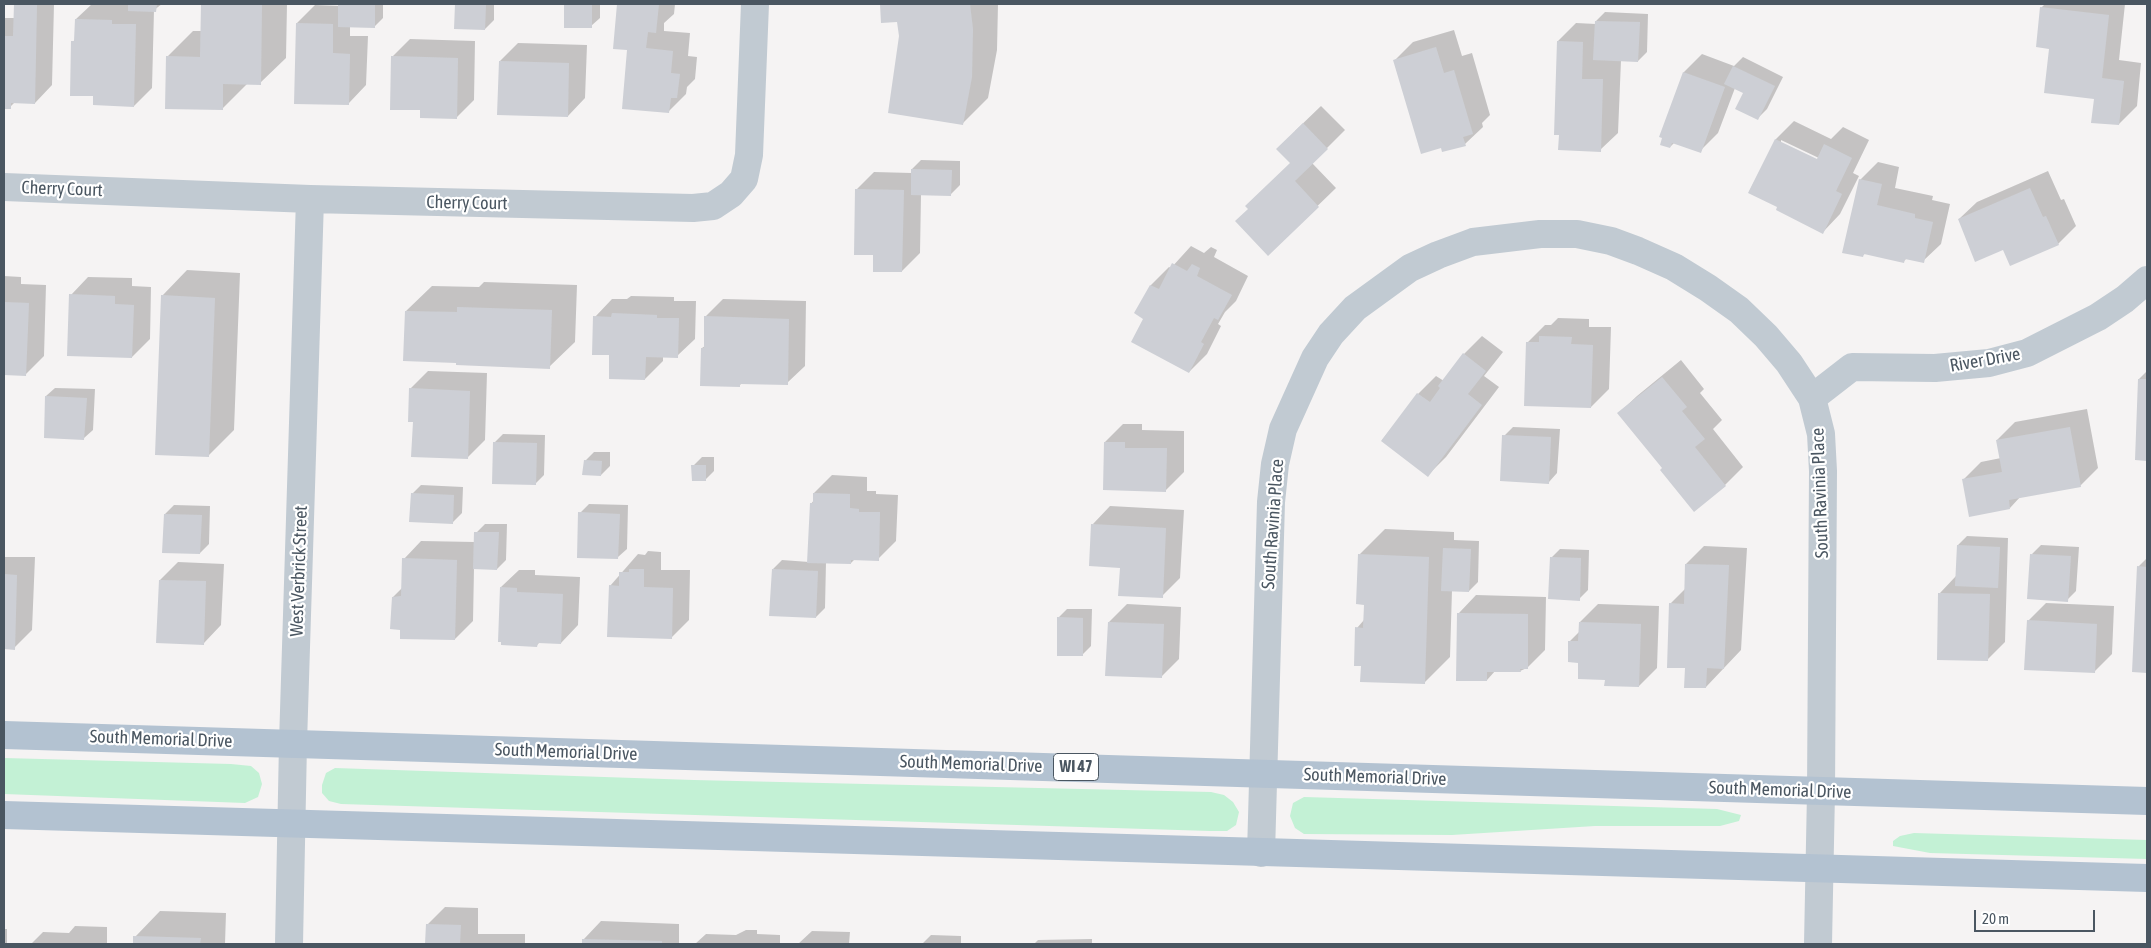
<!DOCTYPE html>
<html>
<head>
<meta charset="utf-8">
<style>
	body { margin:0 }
	#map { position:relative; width:2151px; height:948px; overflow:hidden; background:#f5f3f3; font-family:"Asap Condensed",sans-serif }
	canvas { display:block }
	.frame { position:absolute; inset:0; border:5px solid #4a5661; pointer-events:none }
	.scale { position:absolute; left:1974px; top:910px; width:121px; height:22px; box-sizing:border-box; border:2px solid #4a5661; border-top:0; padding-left:6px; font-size:15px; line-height:18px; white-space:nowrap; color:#4a5661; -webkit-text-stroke:4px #fff; paint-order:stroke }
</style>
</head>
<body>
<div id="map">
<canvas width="2151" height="948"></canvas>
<div class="frame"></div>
<div class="scale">20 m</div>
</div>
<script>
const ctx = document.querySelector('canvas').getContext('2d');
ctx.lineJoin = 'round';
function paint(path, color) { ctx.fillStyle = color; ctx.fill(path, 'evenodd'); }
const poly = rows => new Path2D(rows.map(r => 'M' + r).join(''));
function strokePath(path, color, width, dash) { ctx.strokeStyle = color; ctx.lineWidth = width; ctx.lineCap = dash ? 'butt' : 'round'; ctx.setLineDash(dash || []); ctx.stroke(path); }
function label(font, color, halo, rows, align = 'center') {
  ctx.font = font + ' "Asap Condensed",sans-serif'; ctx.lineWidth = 4.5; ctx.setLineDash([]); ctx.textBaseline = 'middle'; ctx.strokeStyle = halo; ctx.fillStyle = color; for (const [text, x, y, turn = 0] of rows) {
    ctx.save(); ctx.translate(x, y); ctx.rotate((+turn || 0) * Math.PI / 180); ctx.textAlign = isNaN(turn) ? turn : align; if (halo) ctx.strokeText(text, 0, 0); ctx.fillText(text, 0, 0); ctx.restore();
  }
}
paint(poly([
	[4,758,231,764,251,766,259,773,262,784,258,797,245,803,4,794],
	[335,768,694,780,1211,792,1224,795,1233,802,1239,812,1236,825,1227,831,1210,831,341,804,329,801,322,793,322,785,326,773],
	[1304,797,1717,809,1741,815,1739,821,1720,826,1595,826,1452,835,1304,834,1295,828,1290,816,1293,803],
	[1914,833,2147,840,2147,859,1930,853,1893,846,1893,841,1900,836]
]), '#c3f1d5');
paint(poly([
	[15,4,54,4,52,85,35,103,15,102,10,107,4,107,4,18,15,18],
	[92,4,162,4,154,10,152,88,134,106,94,95,73,42,75,39,76,19],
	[202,4,287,4,286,58,260,83,248,83,222,109,167,57,193,31,202,31],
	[340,4,383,4,383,18,374,27,350,26,350,36,368,36,366,85,349,103,297,23,315,5,340,6],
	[456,4,494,4,494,20,485,29,455,28],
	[566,4,600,4,600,18,591,26,566,26],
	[618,4,675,4,674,14,664,23,664,31,690,33,688,56,697,57,695,79,687,87,686,94,668,112,629,49,614,48],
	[881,4,998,4,997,50,988,98,963,123,900,36,899,21,882,22],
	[2045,4,2125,4,2119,60,2141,63,2137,106,2119,124,2050,48,2041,8],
	[1605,12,1648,14,1647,52,1638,61,1621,60,1618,133,1600,150,1558,41,1576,23,1596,24,1596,21],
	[1454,30,1462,56,1472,53,1490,115,1482,123,1483,127,1465,144,1395,60,1413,42],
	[410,39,475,41,474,100,456,118,421,109,392,57],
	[518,43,587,45,585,98,568,116,500,61],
	[1702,54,1734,66,1743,57,1783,77,1767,109,1758,118,1745,92,1735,88,1718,133,1700,151,1675,142,1670,147,1661,136,1684,72],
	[1321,106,1345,130,1312,163,1336,188,1268,254,1291,163,1295,131],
	[1794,121,1831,139,1843,127,1869,140,1853,173,1859,176,1840,214,1823,232,1779,206,1749,192,1776,139],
	[1781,140,1823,160,1822,163,1781,143],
	[921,160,960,161,960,185,951,194,921,194,920,253,902,271,874,254,856,190,874,172,912,173,912,169],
	[1878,162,1899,167,1895,188,1933,196,1932,200,1950,204,1941,244,1923,261,1907,258,1904,261,1866,253,1862,256,1860,180],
	[2048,171,2061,200,2064,199,2076,226,2058,244,2004,249,1959,219,1977,202],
	[1191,246,1204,253,1211,247,1217,250,1214,257,1248,276,1236,301,1225,312,1218,324,1221,326,1207,354,1189,372,1145,318,1136,313,1151,285,1169,267,1171,268],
	[187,270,240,273,234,430,209,455,162,296],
	[4,276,21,277,21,284,46,285,44,356,26,374,4,373],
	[88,277,132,278,132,286,151,287,150,339,132,357,71,295],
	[484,282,577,285,575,342,549,367,406,311,432,286,479,287],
	[631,296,674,297,674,301,696,301,695,339,677,356,663,356,663,361,645,379,595,317,612,299,627,299],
	[723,299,806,301,805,366,787,383,743,382,739,386,702,348,705,346,705,317],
	[1558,318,1589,319,1589,327,1611,327,1609,389,1591,407,1527,343,1545,325,1551,325],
	[1482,336,1503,352,1484,376,1499,387,1446,457,1428,475,1382,440,1418,394,1436,376,1444,381,1464,354],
	[1681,360,1704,389,1700,393,1722,420,1713,429,1743,467,1725,485,1694,510,1664,468,1619,413,1637,396],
	[428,371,487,373,485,440,467,458,414,421,410,389],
	[2147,371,2147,460,2136,459,2139,379],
	[55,388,95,389,93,430,84,438,46,396],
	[2087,409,2098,468,2080,486,2021,496,2010,508,1963,480,1981,462,2001,458,1997,440,2015,422],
	[1123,424,1142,424,1142,430,1184,431,1184,472,1166,490,1105,442],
	[1513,427,1560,429,1557,473,1549,482,1504,436],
	[503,434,545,435,544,475,535,484,494,443],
	[594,452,610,452,610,466,601,475,585,461],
	[702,457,714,457,714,471,705,480,693,466],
	[832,475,867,477,867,491,876,491,876,494,898,495,896,541,878,559,855,559,851,563,826,562,825,608,816,617,773,569,782,560,809,562,811,504,814,500,814,493],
	[421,485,463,487,462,513,453,522,412,494],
	[589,504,628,505,627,549,618,557,580,513],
	[174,505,210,506,209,544,200,553,165,514],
	[1110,506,1184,510,1180,578,1162,596,1093,524],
	[485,524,507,524,506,560,497,569,474,568,473,621,455,639,402,629,393,597,403,587,404,559,421,541,475,542,476,533],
	[1385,529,1454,532,1454,540,1479,541,1478,582,1469,591,1452,590,1450,657,1424,683,1362,665,1357,628,1364,620,1365,603,1359,555],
	[1967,536,2008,538,2005,642,1987,660,1940,593,1956,576,1958,545],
	[2041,545,2079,547,2076,591,2067,600,2032,554],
	[1704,546,1747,548,1741,650,1706,687,1686,667,1670,604,1686,588,1686,564],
	[1560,549,1589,550,1588,590,1579,599,1551,558],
	[648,551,661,552,661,570,690,570,689,620,671,638,610,586,638,554,645,555],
	[4,557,35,557,32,630,14,648,4,648],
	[2147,558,2147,672,2134,671,2138,567],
	[178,562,224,564,221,625,204,643,160,580],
	[519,570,535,570,535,575,580,577,578,625,561,643,540,642,537,645,501,587],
	[1476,595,1546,597,1545,650,1527,668,1520,671,1496,670,1487,680,1459,613],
	[2046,603,2114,606,2112,654,2094,672,2028,621],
	[1127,604,1181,607,1179,659,1161,677,1109,622],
	[1598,604,1659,606,1657,668,1639,686,1606,679,1580,661,1570,641,1580,631,1580,622],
	[1067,609,1092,609,1091,646,1082,655,1058,618],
	[445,907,478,908,478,934,525,934,525,944,425,944,427,942,427,925],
	[160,911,226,913,225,944,135,944,135,937],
	[601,921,679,924,679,944,583,944,584,939],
	[75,926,107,927,107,944,31,944,43,932,69,933],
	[4,929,7,929,7,944,4,944],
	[746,930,757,930,757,934,780,935,780,944,695,944,706,934,736,935],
	[812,931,850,932,849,944,798,944],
	[931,935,961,936,961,944,922,944],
	[1092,939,1092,944,1034,944,1038,940]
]), '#0003');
paint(poly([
	[14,4,37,4,35,104,11,103,11,109,4,109,4,36,13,36],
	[128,4,157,4,156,12,128,11],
	[201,4,262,4,261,85,223,84,223,110,165,109,166,56,200,57],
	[338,4,375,4,375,28,338,27],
	[455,4,486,4,485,30,454,29],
	[564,4,592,4,592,28,564,28],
	[617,4,659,4,656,33,648,32,646,48,673,51,671,73,680,74,677,98,671,98,669,113,622,109,627,50,613,49],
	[880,4,970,4,973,29,972,77,963,125,888,113,899,36,897,22,881,23],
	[2040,7,2109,15,2102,78,2124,81,2119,125,2091,123,2094,99,2044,93,2049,49,2036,47],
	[75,19,112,20,112,24,136,24,134,107,93,105,93,96,70,96,71,41,74,41],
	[1595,21,1640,22,1638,62,1593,60],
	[296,23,333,24,333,53,350,54,349,105,294,104],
	[1557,41,1583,42,1582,79,1603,79,1601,152,1558,150,1559,135,1554,135],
	[1436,47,1444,73,1454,70,1473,134,1463,137,1466,146,1442,152,1441,148,1421,154,1393,60],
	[391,56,458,58,457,119,420,118,420,110,390,110],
	[499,61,569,63,568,117,497,115],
	[1733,66,1775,86,1758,120,1735,109,1743,93,1724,84],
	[1683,72,1725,87,1701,153,1672,143,1670,148,1660,145,1662,138,1659,137],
	[1303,123,1328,149,1295,181,1319,207,1268,256,1235,221,1248,209,1245,206,1290,163,1276,149],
	[1775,139,1817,159,1824,144,1852,158,1836,191,1842,194,1823,234,1776,210,1777,207,1748,193],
	[911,169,952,170,951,196,911,195],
	[1859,179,1882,184,1877,205,1915,214,1915,218,1933,222,1924,263,1905,259,1904,263,1864,254,1863,257,1842,253],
	[2030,188,2043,217,2046,216,2059,245,2010,266,2003,250,1975,262,1958,219],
	[855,189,904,190,902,272,873,272,873,255,854,255],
	[1172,263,1187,271,1192,264,1200,268,1197,276,1232,295,1218,320,1214,318,1201,342,1204,344,1189,373,1131,342,1143,319,1134,313,1150,285,1159,289],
	[69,294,115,296,115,304,134,305,132,358,67,356],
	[161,295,215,298,209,457,155,455],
	[4,302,29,303,26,376,4,375],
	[457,307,552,310,550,369,456,365,456,363,403,361,405,311,457,312],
	[612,313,657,315,657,318,679,318,678,358,646,357,645,380,609,379,609,355,592,355,593,316,611,317],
	[704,316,789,319,788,385,740,384,740,387,700,386,701,348,704,348],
	[1539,336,1572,337,1571,344,1593,345,1591,408,1524,406,1526,342,1539,342],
	[1463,353,1486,371,1468,394,1482,405,1428,477,1381,441,1417,393,1430,402,1440,388,1438,386],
	[1662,377,1687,407,1682,411,1705,439,1695,447,1726,486,1694,512,1660,470,1662,468,1617,413],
	[2138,379,2147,379,2147,461,2135,460],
	[409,388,470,391,468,459,411,457,413,422,408,422],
	[45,396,87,398,84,440,44,438],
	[2070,427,2081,487,2009,500,2010,509,1969,517,1962,479,2002,472,1996,440],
	[1502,435,1551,437,1549,484,1500,481],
	[493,442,537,443,536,485,492,484],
	[1104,442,1125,442,1125,448,1167,448,1166,492,1103,490],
	[584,460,602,461,601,476,582,475],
	[691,465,706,465,706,481,692,481],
	[411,493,454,495,453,524,409,522],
	[813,493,850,494,850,508,859,509,859,512,880,512,879,561,851,560,851,564,807,563,810,503,813,503],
	[578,512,620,514,618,559,577,558],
	[164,514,202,515,200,554,162,553],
	[1091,524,1166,528,1163,598,1118,596,1120,568,1089,566],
	[474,532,499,532,497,570,473,569],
	[1957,545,2000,547,1998,588,1955,586],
	[1443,548,1471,549,1469,592,1441,591],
	[1358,554,1429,557,1425,684,1360,682,1361,666,1354,666,1355,627,1363,628,1364,605,1356,604],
	[2030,554,2071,556,2068,602,2027,599],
	[1550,557,1581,558,1580,601,1548,599],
	[402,558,457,560,455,640,400,639,400,630,390,629,392,597,401,596],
	[1685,564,1729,565,1724,669,1707,668,1706,688,1684,688,1685,668,1667,668,1669,603,1684,604],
	[2137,566,2147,567,2147,673,2132,672],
	[629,569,644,569,644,587,673,588,672,639,607,637,609,585,619,586,619,572,629,572],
	[772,569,818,571,816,618,769,616],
	[4,574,17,575,15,650,4,649],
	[159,580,206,581,204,645,156,643],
	[500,587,517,588,517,592,563,594,561,644,538,643,537,647,501,645,501,642,498,642],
	[1938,593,1990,594,1988,661,1937,660],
	[1457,613,1528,614,1528,669,1520,669,1521,672,1487,672,1487,681,1456,681],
	[1057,617,1083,618,1083,656,1057,656],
	[2027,620,2097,624,2095,673,2024,670],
	[1108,622,1164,624,1162,678,1105,676],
	[1579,622,1641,624,1639,687,1604,686,1605,680,1578,679,1578,663,1568,662,1568,641,1578,641],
	[426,924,461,925,460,944,425,944],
	[133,936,201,938,200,944,133,944],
	[582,939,662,941,662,944,582,944]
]), '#cdcfd5');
strokePath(poly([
	[4,187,310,199,693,208,713,206,731,194,744,179,749,155,755,4],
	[1812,398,1852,367,1935,368,1989,363,2027,353,2098,317,2125,299,2147,280],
	[1261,853,1271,502,1275,464,1283,429,1315,358,1331,334,1355,308,1410,268,1438,255,1473,242,1540,234,1577,234,1611,241,1638,251,1674,267,1708,288,1739,310,1766,336,1789,363,1812,398,1821,434,1823,471,1821,792,1818,944],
	[289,944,293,743,310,199]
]), '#c1cad2', 28);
strokePath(poly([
	[4,735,2147,801],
	[4,815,2147,878]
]), '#b3c2d1', 28);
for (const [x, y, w] of [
	[1076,767,45]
]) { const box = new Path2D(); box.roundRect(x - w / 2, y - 13.5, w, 27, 4); ctx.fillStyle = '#fff'; ctx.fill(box); strokePath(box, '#4a5661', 1); }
label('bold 16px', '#4a5661', null, [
	["WI 47",1076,767]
]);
label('18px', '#4a5661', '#fff', [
	["Cherry Court",62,189,2],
	["Cherry Court",467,203,1],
	["River Drive",1985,360,-10],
	["South Ravinia Place",1820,493,-92],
	["South Ravinia Place",1273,524,-86],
	["West Verbrick Street",299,571,-88],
	["South Memorial Drive",161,739,2],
	["South Memorial Drive",566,752,2],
	["South Memorial Drive",971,764,2],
	["South Memorial Drive",1375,777,2],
	["South Memorial Drive",1780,790,2]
]);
</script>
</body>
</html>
